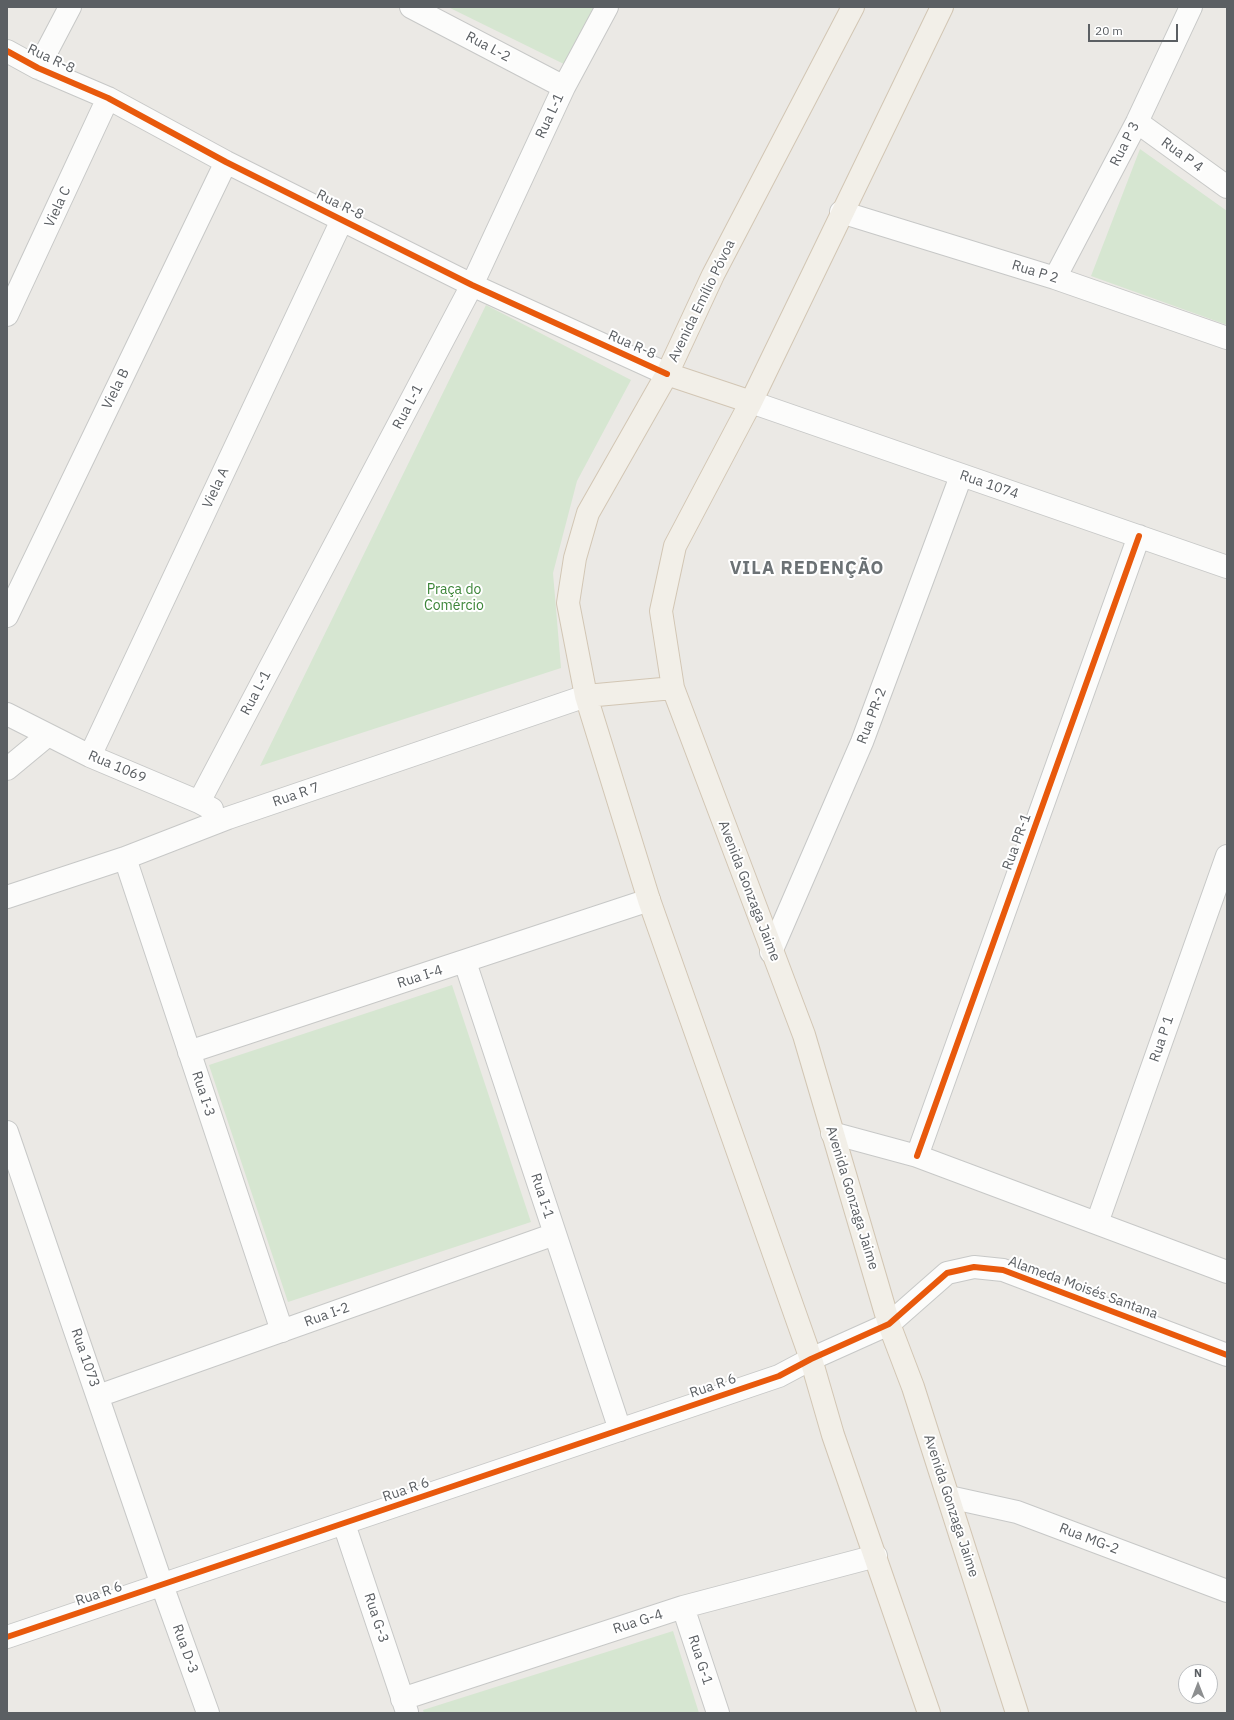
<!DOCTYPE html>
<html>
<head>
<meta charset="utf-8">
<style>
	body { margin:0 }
	#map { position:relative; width:1234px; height:1720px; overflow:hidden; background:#ebe9e5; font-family:"IBM Plex Sans",sans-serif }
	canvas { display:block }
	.frame { position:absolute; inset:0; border:8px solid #5b5f63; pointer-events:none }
	.north { position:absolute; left:1178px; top:1664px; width:40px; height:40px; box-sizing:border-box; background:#fff; border:1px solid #bdbfc1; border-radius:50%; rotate:0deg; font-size:11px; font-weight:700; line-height:16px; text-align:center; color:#5b5f63 }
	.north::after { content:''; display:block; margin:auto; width:14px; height:18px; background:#8d8f90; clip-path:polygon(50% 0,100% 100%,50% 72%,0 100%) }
	.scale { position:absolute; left:1088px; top:24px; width:90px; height:18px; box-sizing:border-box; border:2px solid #5b5f63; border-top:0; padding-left:5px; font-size:12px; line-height:14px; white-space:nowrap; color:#5b5f63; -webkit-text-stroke:3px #fff; paint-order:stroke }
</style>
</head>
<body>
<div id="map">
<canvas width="1234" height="1720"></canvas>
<div class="frame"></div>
<div class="north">N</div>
<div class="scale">20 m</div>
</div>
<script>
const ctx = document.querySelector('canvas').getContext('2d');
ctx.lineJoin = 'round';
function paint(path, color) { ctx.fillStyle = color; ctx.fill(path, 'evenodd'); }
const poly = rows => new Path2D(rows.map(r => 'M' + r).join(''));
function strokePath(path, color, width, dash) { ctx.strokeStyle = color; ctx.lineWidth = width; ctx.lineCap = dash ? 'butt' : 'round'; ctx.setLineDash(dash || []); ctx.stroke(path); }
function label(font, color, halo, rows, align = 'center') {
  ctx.font = font + ' "IBM Plex Sans",sans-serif'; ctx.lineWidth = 4; ctx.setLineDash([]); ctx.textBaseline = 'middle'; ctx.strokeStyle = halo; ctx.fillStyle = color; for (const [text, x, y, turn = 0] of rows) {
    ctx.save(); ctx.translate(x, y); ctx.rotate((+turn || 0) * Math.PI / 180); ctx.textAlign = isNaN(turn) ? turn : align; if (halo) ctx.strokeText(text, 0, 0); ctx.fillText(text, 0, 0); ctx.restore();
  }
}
paint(poly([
	[448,7,604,7,574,69],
	[1140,149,1227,211,1227,325,1091,276],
	[486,305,631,380,577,481,553,573,561,668,260,766],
	[452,985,531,1222,288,1302,209,1065],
	[673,1631,699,1713,424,1713,423,1710]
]), '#d6e6d1');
const minor = poly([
	[411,7,564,87],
	[7,51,38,68,108,98,226,162,472,285,667,374],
	[38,68,70,7],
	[1137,122,1227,187],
	[841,212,1055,278,1227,338],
	[1055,278,1137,122,1191,7],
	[7,315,108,98],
	[751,402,1227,567],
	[7,616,226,162],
	[7,714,90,756,199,802,212,809],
	[90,756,342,220],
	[7,769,48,735],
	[199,802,472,285,564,87,607,7],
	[125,858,282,1331],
	[7,897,125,858,228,818,586,696],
	[771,952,862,742,961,476],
	[465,962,620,1430],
	[189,1052,649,900],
	[7,1132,162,1585,208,1713],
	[832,1133,917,1156,1227,1272],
	[917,1156,1139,536],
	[1097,1223,1227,856],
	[98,1396,555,1234],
	[949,1497,1017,1512,1227,1591],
	[344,1524,407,1712],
	[683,1607,718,1713],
	[7,1637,779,1376,811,1359,889,1324,947,1273,974,1267,1003,1270,1227,1355],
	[402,1699,683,1607,876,1556]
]);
const major = poly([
	[853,7,713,275,667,374,588,513,575,558,568,603,586,696,649,900,811,1359,833,1435,929,1713],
	[942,7,751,402,675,546,661,611,673,688,804,1035,889,1324,913,1387,1017,1713],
	[667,374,751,402],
	[586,696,673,688]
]);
strokePath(minor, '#c7c8c7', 24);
strokePath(major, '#d2c6b4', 24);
strokePath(minor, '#fcfcfb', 22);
strokePath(major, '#f2efe8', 22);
strokePath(poly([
	[7,51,38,68,108,98,226,162,472,285,667,374],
	[917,1156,1139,536],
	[7,1637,779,1376,811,1359,889,1324,947,1273,974,1267,1003,1270,1227,1355]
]), '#e8590c', 6);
label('14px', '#5b5f63', '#fff', [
	["Rua L-2",488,47,28],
	["Rua R-8",51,59,25],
	["Rua L-1",550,116,-65],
	["Rua P 3",1125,144,-63],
	["Rua P 4",1182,155,36],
	["Rua R-8",340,205,26],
	["Viela C",58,207,-65],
	["Rua P 2",1035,272,17],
	["Avenida Emílio Póvoa",702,301,-64],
	["Rua R-8",632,345,24],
	["Viela B",116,389,-64],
	["Rua L-1",408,407,-62],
	["Rua 1074",989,485,19],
	["Viela A",216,488,-65],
	["Rua L-1",256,693,-62],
	["Rua PR-2",872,716,-69],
	["Rua 1069",117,767,23],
	["Rua R 7",296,795,-19],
	["Rua PR-1",1017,842,-70],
	["Avenida Gonzaga Jaime",749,891,69],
	["Rua I-4",420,977,-18],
	["Rua P 1",1162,1039,-71],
	["Rua I-3",203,1094,72],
	["Rua I-1",542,1196,72],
	["Avenida Gonzaga Jaime",852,1198,73],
	["Alameda Moisés Santana",1083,1288,20],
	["Rua I-2",327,1315,-20],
	["Rua 1073",85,1358,71],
	["Rua R 6",713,1386,-19],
	["Rua R 6",406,1490,-19],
	["Avenida Gonzaga Jaime",951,1506,72],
	["Rua MG-2",1089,1539,21],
	["Rua R 6",99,1594,-19],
	["Rua G-3",376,1618,72],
	["Rua G-4",638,1622,-18],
	["Rua D-3",185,1649,70],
	["Rua G-1",700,1660,72]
]);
label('14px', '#3c8538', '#fff', [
	["Praça do",454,590],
	["Comércio",454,606]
]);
ctx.letterSpacing = '1px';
label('bold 18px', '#6c7275', '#fff', [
	["VILA REDENÇÃO",807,569]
]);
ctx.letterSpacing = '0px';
</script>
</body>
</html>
